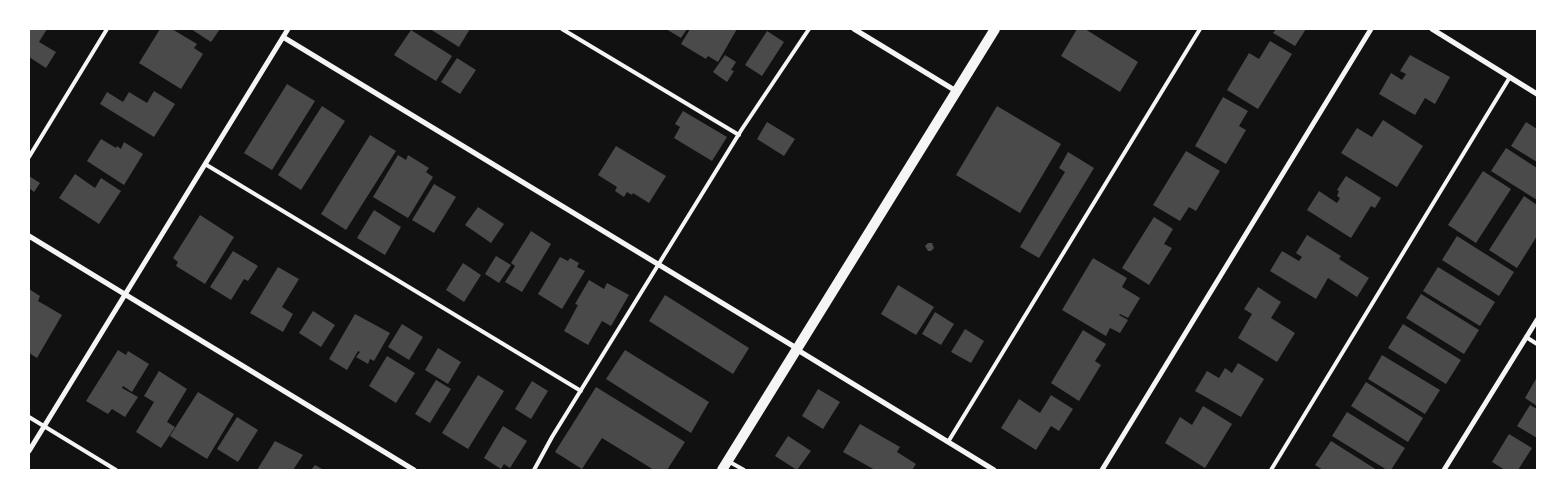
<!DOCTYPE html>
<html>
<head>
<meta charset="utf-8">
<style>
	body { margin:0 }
	#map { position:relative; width:1566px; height:499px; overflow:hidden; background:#111; font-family:Mulish,sans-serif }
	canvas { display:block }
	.frame { position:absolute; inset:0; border:30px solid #fff; pointer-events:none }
</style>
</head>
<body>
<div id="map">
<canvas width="1566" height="499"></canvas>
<div class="frame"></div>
</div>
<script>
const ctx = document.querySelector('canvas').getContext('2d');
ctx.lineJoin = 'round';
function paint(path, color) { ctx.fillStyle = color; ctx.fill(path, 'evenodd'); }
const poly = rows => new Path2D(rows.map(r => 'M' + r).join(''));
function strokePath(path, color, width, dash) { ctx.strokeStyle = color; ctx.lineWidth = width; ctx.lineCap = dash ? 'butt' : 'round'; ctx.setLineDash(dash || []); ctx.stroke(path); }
paint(poly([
	[29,29,47,29,39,42,56,52,46,68,29,57],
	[160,29,172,29,197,44,194,48,203,54,181,89,139,63],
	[191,29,220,29,211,42],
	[430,29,470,29,459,47],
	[666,29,687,29,681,38],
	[690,29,737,29,718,62,708,56,706,59,681,44],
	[1077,29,1085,29,1138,62,1120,92,1061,56],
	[1276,29,1306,29,1295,46,1273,33],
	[411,30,452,56,436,81,394,55],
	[767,31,784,42,762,76,745,65],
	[1270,41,1292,54,1258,109,1227,90,1249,53,1259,59],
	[725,55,736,62,731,70,734,71,727,82,713,72],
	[1410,55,1450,77,1435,104,1425,98,1415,115,1379,94,1391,73,1402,80,1406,74,1400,71],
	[457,58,476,70,460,94,441,82],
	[287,84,315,101,272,170,244,153],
	[154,91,175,104,154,137,100,104,107,92,123,102,129,92,147,103],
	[1223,97,1248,111,1239,126,1246,130,1226,164,1195,146],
	[322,106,345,121,301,190,278,175],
	[997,106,1061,144,1020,213,956,175],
	[683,111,727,137,712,161,674,138,680,127,675,124],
	[1383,120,1423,146,1397,187,1341,153,1357,128,1372,137],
	[767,122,795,139,784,156,757,139],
	[1526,122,1537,129,1537,162,1511,146],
	[370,135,396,151,346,230,321,214],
	[101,139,116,148,117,146,121,149,124,142,143,154,124,185,87,161],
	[616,146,666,176,649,203,633,193,632,195,627,192,624,197,615,191,617,187,598,175],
	[1506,148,1537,168,1537,200,1491,171],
	[1186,151,1220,171,1196,211,1189,207,1180,221,1153,205],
	[1068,152,1094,168,1039,258,1020,247,1065,172,1059,168],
	[398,155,406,160,408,155,429,168,426,172,433,177,408,218,373,197],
	[1483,171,1511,189,1476,243,1448,225],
	[75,174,95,188,101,178,121,191,99,224,59,198],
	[29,176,40,183,34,192,29,188],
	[1346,176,1381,198,1375,208,1371,206,1351,238,1307,210,1319,191,1337,203,1340,198,1337,196,1339,191,1337,190],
	[434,184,456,197,434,233,412,220],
	[1524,196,1537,205,1537,236,1517,268,1489,250],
	[478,207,504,224,491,243,465,225],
	[374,210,401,227,385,255,357,238],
	[200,215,234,237,205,284,176,266,178,262,173,258],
	[1154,217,1173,229,1164,244,1172,248,1149,285,1122,268],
	[531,231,551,244,522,292,505,282,515,266,511,263],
	[1307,235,1341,256,1339,259,1369,278,1357,297,1328,278,1316,299,1270,271,1282,251,1299,261,1302,257,1296,253],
	[1457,236,1514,272,1499,296,1442,260],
	[928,243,932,243,934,248,931,251,928,251,925,246],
	[233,251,258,266,248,281,244,279,231,300,210,287],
	[496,256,511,265,499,283,485,274],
	[560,257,568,261,570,258,579,263,577,267,585,271,562,309,538,294],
	[1093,258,1127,278,1122,287,1140,298,1128,318,1120,314,1119,315,1128,320,1120,333,1110,328,1106,336,1062,310],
	[463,263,481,275,464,302,446,290],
	[278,267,299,279,282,307,293,314,283,332,250,313],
	[1438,267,1495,302,1480,326,1423,291],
	[589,280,604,289,607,283,629,295,611,326,602,321,588,345,564,331,578,305,575,304],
	[898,285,934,307,916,335,881,314],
	[1258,287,1281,302,1271,318,1295,333,1277,362,1238,338,1252,314,1244,309],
	[29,289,40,296,38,301,62,315,37,358,29,353],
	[1421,294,1479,330,1464,354,1406,318],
	[665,295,749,348,733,374,649,321],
	[313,311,335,325,321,347,299,333],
	[935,312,954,324,941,345,922,334],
	[355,314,390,333,374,361,370,359,368,364,356,357,360,352,358,351,347,370,329,359],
	[402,324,423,337,409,360,388,347],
	[1403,324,1461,360,1446,384,1388,348],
	[965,329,984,341,971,363,951,352],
	[1083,330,1106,344,1095,361,1101,365,1079,401,1051,383],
	[438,348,461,362,448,384,425,370],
	[118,350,126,355,128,351,149,364,132,392,123,386,122,388,138,397,125,417,112,409,108,414,86,401],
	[625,350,709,402,691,433,606,379],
	[1382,355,1440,390,1425,414,1368,379],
	[387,356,415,373,396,403,369,386],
	[1238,363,1264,379,1241,417,1195,391,1207,371,1219,378,1225,368,1232,373],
	[159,371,187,389,167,422,175,427,161,448,136,432,154,402,144,396],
	[478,375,504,391,468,449,442,433],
	[1537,377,1537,406,1525,398],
	[436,380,451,389,430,423,415,414],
	[532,381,548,391,531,419,515,409],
	[1366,382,1423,418,1408,442,1351,406],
	[596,387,685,442,667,470,654,470,602,438,582,469,555,452],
	[818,389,840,402,823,429,802,416],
	[198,392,234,414,207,459,170,436],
	[1051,395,1073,409,1059,431,1051,426,1036,450,1001,428,1019,399,1040,413],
	[1530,405,1537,409,1537,438,1517,426],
	[1203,406,1232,424,1205,468,1165,443,1180,417,1192,425],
	[1347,412,1405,448,1391,470,1387,470,1332,436],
	[237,417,258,430,238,462,217,449],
	[860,424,900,447,897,452,916,464,912,470,875,470,843,452],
	[503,426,527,441,510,468,504,464,501,469,484,458],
	[1509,434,1532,448,1518,470,1505,470,1492,462],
	[788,436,811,451,797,470,775,456],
	[275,441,303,455,293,470,257,470],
	[1331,441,1377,470,1323,470,1315,465],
	[315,465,324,470,311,470]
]), '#4a4a4a');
strokePath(poly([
	[562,29,739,135],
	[29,157,107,29],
	[205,164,581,391],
	[1526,337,1537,344],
	[29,417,116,470],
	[948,442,1200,29],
	[728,461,744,470],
	[534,470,552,437,742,129,809,29],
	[1271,470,1510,77]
]), '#f5f5f5', 4);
strokePath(poly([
	[854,29,956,91],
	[1432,29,1537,94],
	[283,37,798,349],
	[29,236,414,470],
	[796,349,994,470],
	[29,451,288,29],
	[1102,470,1371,29],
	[1444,470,1537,320]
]), '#f5f5f5', 5);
strokePath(poly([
	[722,470,995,29]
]), '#f5f5f5', 10);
</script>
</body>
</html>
